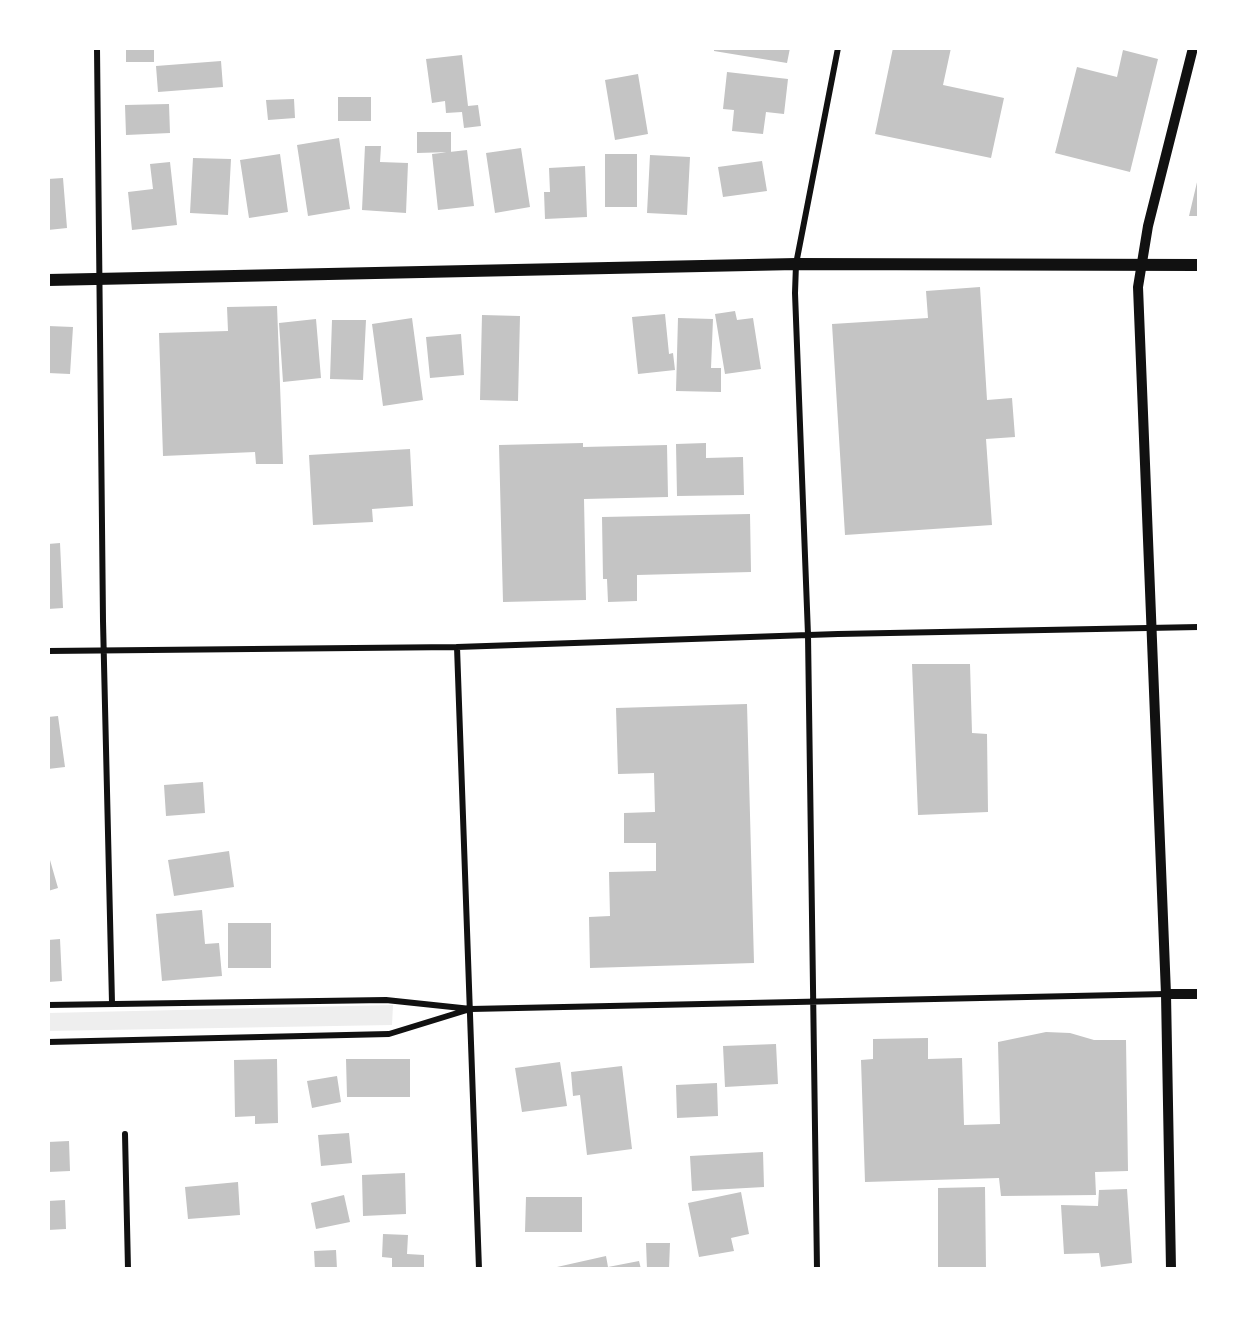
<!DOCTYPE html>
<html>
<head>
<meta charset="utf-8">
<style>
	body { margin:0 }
	#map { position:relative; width:1247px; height:1317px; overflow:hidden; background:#fff; font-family:"Zilla Slab",serif }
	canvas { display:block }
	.frame { position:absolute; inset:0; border:50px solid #fff; pointer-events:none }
</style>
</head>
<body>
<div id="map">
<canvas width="1247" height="1317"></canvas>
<div class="frame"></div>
</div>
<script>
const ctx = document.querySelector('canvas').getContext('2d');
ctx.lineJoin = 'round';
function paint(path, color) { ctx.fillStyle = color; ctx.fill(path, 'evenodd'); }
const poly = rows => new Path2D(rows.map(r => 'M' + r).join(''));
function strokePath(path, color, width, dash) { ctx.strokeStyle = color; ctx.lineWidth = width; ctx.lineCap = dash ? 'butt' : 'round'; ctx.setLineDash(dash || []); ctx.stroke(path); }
paint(poly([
	[393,1005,392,1025,48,1031,48,1013]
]), '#eee');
paint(poly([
	[126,48,154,48,154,62,126,62],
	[714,48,790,48,787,63,714,51],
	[893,48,951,48,943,85,1004,98,991,158,875,134],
	[1123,50,1158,59,1130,172,1055,153,1077,67,1117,77],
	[462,55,468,106,478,105,481,126,464,128,462,112,446,113,445,101,432,103,426,59],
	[221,61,223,87,158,92,156,66],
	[727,72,788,79,784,114,766,112,763,134,732,131,734,110,723,109],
	[638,74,648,134,615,140,605,80],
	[338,97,371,97,371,121,338,121],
	[294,99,295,118,268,120,266,100],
	[169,104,170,133,126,135,125,105],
	[417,132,451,132,451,152,417,153],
	[339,138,350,209,308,216,297,145],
	[365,146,381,146,380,162,408,163,406,213,362,210],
	[521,148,530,207,495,213,486,153],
	[467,150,474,206,438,210,432,154],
	[280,154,288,212,249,218,240,160],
	[605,154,637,154,637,207,605,207],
	[650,155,690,157,687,215,647,213],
	[193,158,231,159,228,215,190,213],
	[762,161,767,191,723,197,718,167],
	[170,162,177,225,132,230,128,192,153,189,150,164],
	[585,166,587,217,545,219,544,192,550,192,549,168],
	[63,178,67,228,48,230,48,179],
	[1198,178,1199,216,1189,216],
	[980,287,987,400,1012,398,1015,437,986,439,992,525,845,535,832,324,928,318,926,291],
	[277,306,283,464,256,464,255,452,163,456,159,333,228,331,227,307],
	[735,311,737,320,753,318,761,369,725,374,715,314],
	[665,314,669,354,673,353,675,370,638,374,632,317],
	[482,315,520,316,518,401,480,400],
	[412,318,423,400,383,406,372,324],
	[678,318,713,319,711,368,721,368,721,392,676,391],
	[316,319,321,378,283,382,279,323],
	[332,320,366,320,363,380,330,379],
	[48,326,73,327,70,374,48,373],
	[461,334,464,375,430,378,426,337],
	[583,443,583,447,667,445,668,497,584,499,586,600,503,602,499,445],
	[706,443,706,458,743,457,744,495,677,496,676,444],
	[410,449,413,506,372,509,373,522,313,525,309,455],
	[750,514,751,572,637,575,637,601,608,602,607,579,603,579,602,517],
	[60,543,63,608,48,609,48,544],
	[912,664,970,664,972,733,987,734,988,812,918,815],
	[747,704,754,963,590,968,589,917,610,916,609,872,656,871,656,843,624,843,624,813,655,812,654,773,618,774,616,708],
	[58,716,65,767,48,769,48,717],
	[203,782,205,813,166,816,164,785],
	[229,851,234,887,174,896,168,860],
	[48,853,58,888,48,891],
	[202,910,205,944,219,943,222,976,162,981,156,914],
	[228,923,271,923,271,968,228,968],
	[60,939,62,981,48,982,48,940],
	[1046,1032,1070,1033,1094,1040,1126,1040,1128,1171,1095,1172,1096,1195,1001,1196,999,1178,865,1182,861,1060,873,1059,873,1039,928,1038,928,1059,962,1058,964,1125,1000,1124,998,1042],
	[776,1044,778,1084,725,1087,723,1046],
	[277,1059,278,1123,255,1124,255,1116,235,1117,234,1060],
	[346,1059,410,1059,410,1097,347,1097],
	[560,1062,567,1106,522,1112,515,1068],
	[622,1066,632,1149,587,1155,580,1095,573,1096,571,1072],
	[337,1076,341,1102,312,1108,307,1081],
	[717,1083,718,1116,677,1118,676,1085],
	[349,1133,352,1163,321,1166,318,1135],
	[69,1141,70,1171,48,1172,48,1142],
	[763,1152,764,1187,692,1191,690,1156],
	[405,1173,406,1214,363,1216,362,1175],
	[238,1182,240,1215,188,1219,185,1187],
	[985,1187,986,1269,938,1269,938,1188],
	[1127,1189,1132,1263,1101,1267,1099,1253,1064,1254,1061,1205,1098,1206,1099,1190],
	[741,1192,749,1234,731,1238,734,1251,699,1257,688,1203],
	[344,1195,350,1222,316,1229,311,1203],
	[526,1197,582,1197,582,1232,525,1232],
	[65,1200,66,1229,48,1230,48,1201],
	[383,1234,408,1235,407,1254,424,1255,424,1269,392,1269,392,1258,382,1257],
	[646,1243,670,1243,669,1269,647,1269],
	[336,1250,337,1269,315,1269,314,1251],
	[606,1256,608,1267,639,1261,641,1269,548,1269]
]), '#c4c4c4');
strokePath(poly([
	[97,48,103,621,112,1003],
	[457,647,479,1269],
	[48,651,457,647,838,634,1199,627],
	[48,1005,386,1000,471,1009,1166,994],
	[48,1042,389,1034,467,1010],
	[125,1134,128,1269],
	[817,1269,808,635,795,293,796,264,838,48]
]), '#111', 6);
strokePath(poly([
	[1166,994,1199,994],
	[1171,1269,1166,994,1138,287,1148,226,1193,48]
]), '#111', 10);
strokePath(poly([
	[48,280,796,264,1199,265]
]), '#111', 12);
</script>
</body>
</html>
